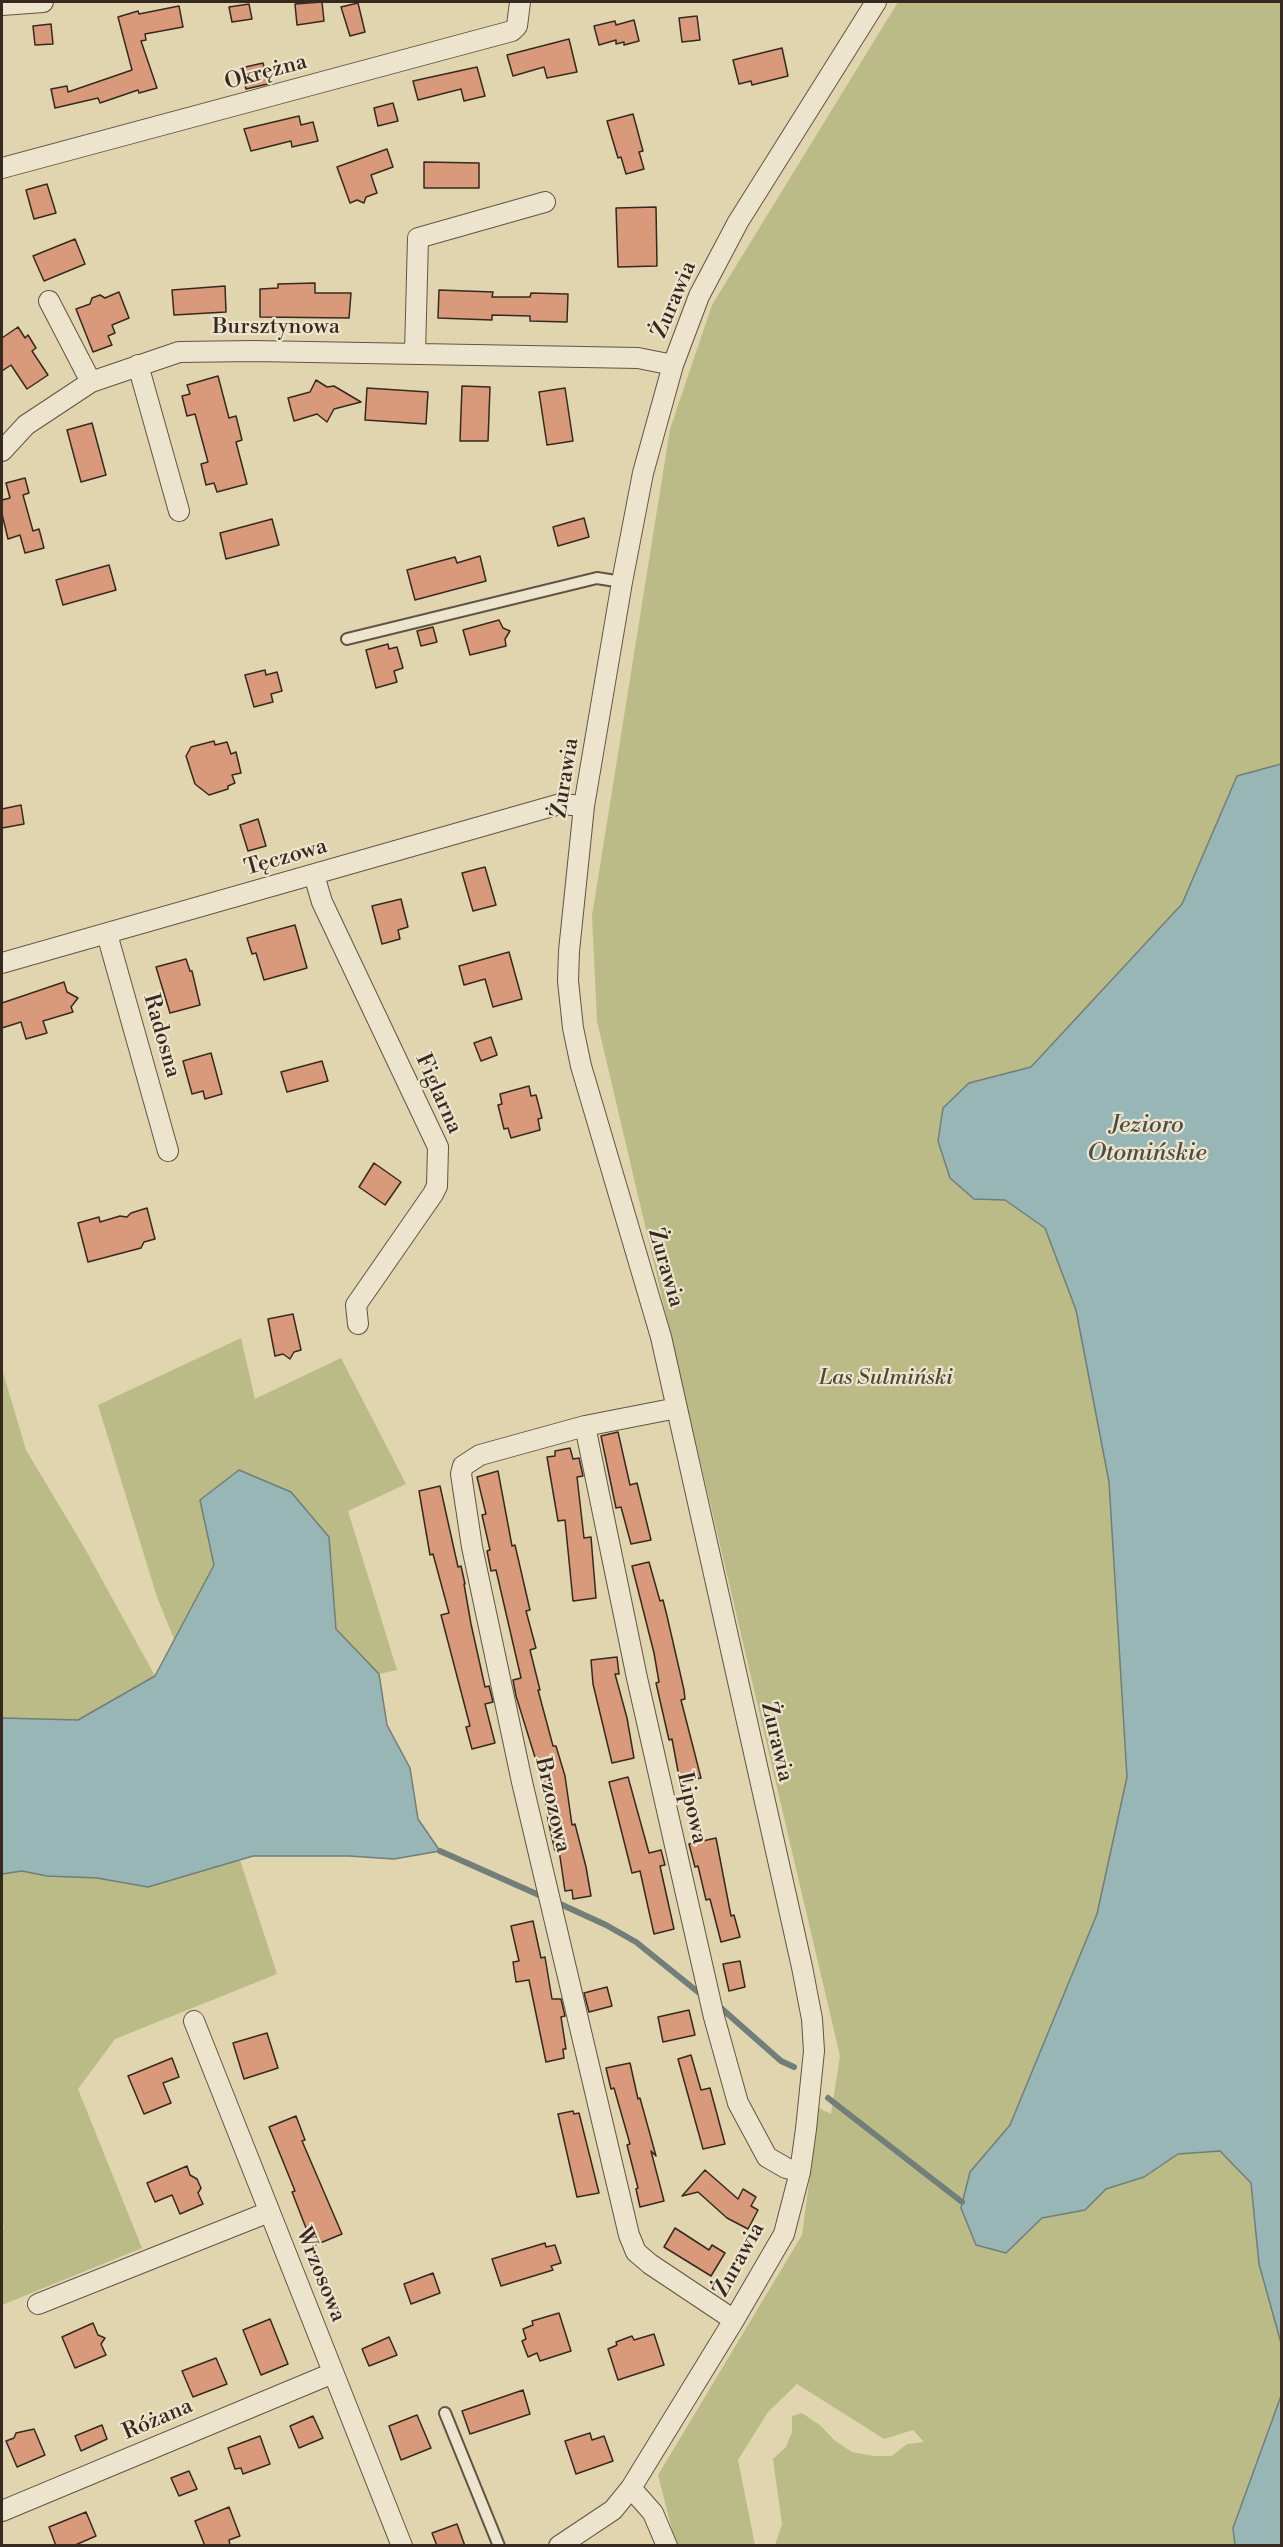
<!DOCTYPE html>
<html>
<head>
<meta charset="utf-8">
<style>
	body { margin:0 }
	#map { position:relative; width:1283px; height:2547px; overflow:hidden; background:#e1d5b0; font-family:"Libre Bodoni",serif }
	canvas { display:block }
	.frame { position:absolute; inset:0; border:3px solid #372920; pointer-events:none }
</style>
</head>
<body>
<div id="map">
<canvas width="1283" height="2547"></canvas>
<div class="frame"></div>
</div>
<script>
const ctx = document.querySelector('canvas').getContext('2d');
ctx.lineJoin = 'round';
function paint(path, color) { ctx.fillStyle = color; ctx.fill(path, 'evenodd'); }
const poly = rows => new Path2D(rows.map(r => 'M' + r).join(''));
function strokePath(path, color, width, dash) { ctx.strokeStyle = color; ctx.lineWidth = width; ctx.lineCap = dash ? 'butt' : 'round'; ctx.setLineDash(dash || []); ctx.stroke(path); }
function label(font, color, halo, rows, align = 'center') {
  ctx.font = font + ' "Libre Bodoni",serif'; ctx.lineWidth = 4.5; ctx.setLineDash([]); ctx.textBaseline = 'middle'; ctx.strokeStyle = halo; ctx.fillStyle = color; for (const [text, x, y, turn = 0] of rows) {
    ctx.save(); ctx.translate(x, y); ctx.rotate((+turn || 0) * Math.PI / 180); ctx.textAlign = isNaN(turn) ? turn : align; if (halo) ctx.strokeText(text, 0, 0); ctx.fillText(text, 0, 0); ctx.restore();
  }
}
paint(poly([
	[898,2,1281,2,1281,764,1237,776,1182,904,1031,1067,969,1083,943,1108,938,1141,950,1178,974,1199,1005,1200,1045,1228,1076,1310,1109,1482,1127,1777,1097,1914,1010,2125,970,2172,1006,2252,1042,2218,1085,2210,1106,2189,1144,2177,1178,2154,1220,2151,1251,2183,1259,2264,1281,2343,1281,2396,1233,2528,1235,2545,775,2545,782,2524,773,2459,786,2447,792,2432,792,2416,802,2413,821,2426,834,2440,852,2452,874,2456,892,2456,907,2444,924,2442,913,2430,884,2439,797,2384,768,2412,738,2460,755,2545,676,2545,658,2475,802,2235,819,2108,831,2114,840,2056,597,1021,592,916,670,429,712,305],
	[241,1338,255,1399,341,1358,406,1484,348,1511,397,1670,379,1674,336,1629,329,1537,291,1492,201,1500,214,1565,174,1639,157,1597,98,1405],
	[2,1369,26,1450,84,1547,155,1676,78,1720,2,1718],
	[240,1860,277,1974,115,2039,78,2089,142,2248,2,2305,2,2229,4,2228,2,2220,2,1874,22,1871,47,1876,97,1878,148,1887]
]), '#babb86');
const water = poly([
	[1281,764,1282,764,1281,2343,1259,2264,1251,2183,1220,2151,1178,2154,1144,2177,1106,2189,1085,2210,1042,2218,1006,2253,976,2245,961,2208,970,2172,1010,2125,1097,1914,1127,1777,1109,1482,1076,1310,1045,1228,1005,1200,974,1199,950,1178,938,1141,943,1108,969,1083,1031,1067,1182,904,1237,776,1281,764],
	[239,1470,291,1492,329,1537,336,1629,379,1674,387,1725,410,1768,418,1819,440,1851,394,1859,349,1856,253,1856,148,1887,97,1878,47,1876,22,1871,2,1874,2,1718,78,1720,155,1676,214,1565,200,1500,239,1470],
	[1281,2396,1281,2545,1235,2545,1233,2528,1281,2396]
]);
paint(water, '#98b6b5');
strokePath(water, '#717e79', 1.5);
strokePath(poly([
	[440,1851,539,1895],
	[558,1903,606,1925,636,1942,698,1992],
	[721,2008,781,2061,794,2067],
	[828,2098,962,2202]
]), '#717e79', 6);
const building = poly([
	[322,2,324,21,297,25,295,4,322,2],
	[358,3,365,32,350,36,341,7,358,3],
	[249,4,252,19,232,22,229,7,249,4],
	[179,6,183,27,145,34,146,40,141,41,157,88,139,93,138,90,100,103,98,98,55,108,51,89,67,86,68,92,132,70,118,17,138,11,139,14,179,6],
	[697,16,700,40,682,42,679,18,697,16],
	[634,20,639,41,624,45,624,42,616,44,616,40,599,45,594,26,615,21,616,25,634,20],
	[51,24,53,44,35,45,33,26,51,24],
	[569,39,577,72,547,78,544,67,513,76,507,55,569,39],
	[782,48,788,76,752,85,751,81,739,84,733,60,782,48],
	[263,63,268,84,246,89,241,68,263,63],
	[477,67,485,96,464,101,461,89,418,100,413,81,477,67],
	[393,103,398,121,378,126,374,108,393,103],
	[633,114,643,151,639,152,644,169,626,174,621,157,618,158,607,121,633,114],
	[299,116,301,125,313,122,318,141,292,147,291,141,251,151,244,129,299,116],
	[387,149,393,167,371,175,377,193,366,197,364,203,357,200,350,203,337,167,387,149],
	[424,162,479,163,479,188,424,188,424,162],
	[47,184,56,213,34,219,26,190,47,184],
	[656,207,657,266,618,267,616,208,656,207],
	[75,239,85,264,44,281,33,256,75,239],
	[315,283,315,293,351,293,349,318,260,317,260,289,278,288,278,284,315,283],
	[225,286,226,312,174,315,172,290,225,286],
	[439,290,493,292,492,297,530,297,531,293,568,294,567,322,530,321,530,316,492,315,492,320,438,318,439,290],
	[119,292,129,318,112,325,115,333,108,336,112,345,93,352,76,309,90,304,92,298,100,295,105,298,119,292],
	[18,327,25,338,28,335,36,348,32,351,48,375,27,389,11,365,2,371,2,338,18,327],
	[218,376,229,418,236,416,242,440,236,442,247,484,217,492,214,483,206,485,201,464,208,462,195,414,187,416,182,396,190,394,187,385,218,376],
	[316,380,327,387,334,386,361,402,334,409,327,422,317,414,294,421,288,398,310,392,316,380],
	[462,386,490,387,488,441,460,441,462,386],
	[367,388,428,392,426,424,365,420,367,388],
	[565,388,573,441,547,445,539,392,565,388],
	[92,423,106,475,81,482,67,430,92,423],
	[25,478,29,493,23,495,33,531,39,529,44,548,25,553,20,535,8,539,2,514,2,500,10,498,6,483,25,478],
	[584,518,589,537,558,546,553,527,584,518],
	[272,519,279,545,226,559,220,533,272,519],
	[480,556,486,581,415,600,407,570,455,557,457,563,480,556],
	[109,565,116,590,63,605,56,580,109,565],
	[499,620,503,628,510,631,505,639,506,646,470,655,463,630,499,620],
	[433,627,437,642,421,646,417,631,433,627],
	[388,644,389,649,397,647,403,668,394,671,397,682,376,688,366,650,388,644],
	[265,670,266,675,277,672,282,691,271,694,273,702,254,707,245,675,265,670],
	[214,741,215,745,227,742,231,754,236,752,241,773,232,775,235,783,228,786,228,789,209,795,195,784,186,756,191,747,214,741],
	[21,805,24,824,2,828,2,809,21,805],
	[258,819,266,846,248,851,240,825,258,819],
	[485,867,496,905,473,911,462,873,485,867],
	[401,899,408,927,398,930,400,939,382,944,372,906,401,899],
	[295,925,307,968,264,980,256,953,252,954,247,938,295,925],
	[509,952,522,999,493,1007,485,979,464,985,459,966,509,952],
	[186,959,190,971,192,971,200,1005,170,1013,156,967,186,959],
	[64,982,67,992,78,998,71,1007,73,1012,43,1021,47,1033,26,1039,21,1022,2,1028,2,1003,64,982],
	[491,1037,497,1055,481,1061,474,1043,491,1037],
	[211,1053,222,1094,205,1099,203,1091,192,1094,183,1061,211,1053],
	[322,1061,328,1081,287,1092,281,1072,322,1061],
	[529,1086,531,1096,536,1095,542,1118,538,1119,540,1130,511,1138,508,1128,504,1129,498,1105,502,1104,500,1094,529,1086],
	[374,1163,401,1182,385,1205,359,1187,374,1163],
	[147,1208,155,1239,144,1242,141,1248,88,1262,78,1223,99,1217,100,1222,120,1216,127,1217,131,1213,147,1208],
	[293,1314,301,1350,294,1352,290,1359,283,1354,275,1356,268,1319,293,1314],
	[618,1432,630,1485,637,1483,651,1540,631,1544,621,1507,616,1508,601,1436,618,1432],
	[570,1448,573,1459,579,1458,583,1476,577,1477,584,1538,591,1537,596,1598,573,1601,565,1520,558,1521,547,1457,555,1456,555,1451,570,1448],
	[498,1471,512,1546,515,1545,530,1610,526,1611,536,1648,530,1650,540,1690,538,1690,553,1746,556,1746,565,1776,572,1825,575,1824,586,1867,591,1896,573,1899,572,1890,565,1891,559,1850,555,1851,548,1820,543,1783,516,1696,513,1680,521,1678,496,1570,491,1571,487,1551,490,1550,482,1515,486,1514,477,1477,498,1471],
	[440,1486,458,1567,461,1566,465,1584,464,1584,471,1624,485,1687,489,1686,493,1702,485,1704,495,1743,472,1749,466,1727,470,1726,441,1615,449,1613,433,1554,430,1555,419,1491,440,1486],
	[649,1562,660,1601,663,1600,667,1616,684,1690,685,1699,681,1700,701,1778,680,1782,672,1739,669,1740,656,1683,659,1682,654,1653,632,1566,649,1562],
	[617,1657,619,1674,615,1674,627,1718,634,1758,612,1763,593,1684,591,1660,617,1657],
	[628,1777,649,1853,661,1850,665,1865,660,1866,674,1929,654,1934,640,1871,632,1873,609,1782,628,1777],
	[716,1838,731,1916,734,1915,740,1937,721,1942,710,1899,706,1900,698,1866,695,1867,689,1844,716,1838],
	[533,1921,541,1958,545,1957,552,1999,561,1999,565,2016,561,2017,566,2049,563,2049,564,2058,546,2062,529,1980,516,1982,513,1962,519,1961,511,1926,533,1921],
	[740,1961,745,1987,729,1991,723,1964,740,1961],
	[607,1987,612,2006,589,2012,584,1993,607,1987],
	[689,2010,695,2035,663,2042,658,2017,689,2010],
	[267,2033,278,2068,244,2079,233,2043,267,2033],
	[691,2055,701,2090,710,2088,725,2144,703,2149,678,2059,691,2055],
	[172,2058,179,2077,163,2083,171,2103,144,2114,128,2076,172,2058],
	[630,2063,638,2099,640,2098,656,2156,651,2151,664,2201,640,2207,636,2189,638,2188,627,2145,630,2144,614,2088,611,2089,606,2068,630,2063],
	[573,2111,574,2114,579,2113,599,2193,577,2197,558,2114,573,2111],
	[296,2116,305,2140,302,2141,342,2234,313,2246,292,2192,295,2191,269,2127,296,2116],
	[187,2166,190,2175,197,2179,201,2188,198,2193,203,2204,180,2214,172,2195,155,2202,147,2183,187,2166],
	[705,2170,738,2199,743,2189,756,2197,751,2206,758,2210,748,2229,727,2218,698,2192,682,2196,705,2170],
	[675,2228,709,2250,712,2245,725,2253,711,2276,664,2247,675,2228],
	[545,2243,546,2247,555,2245,561,2263,551,2266,553,2270,501,2286,492,2259,545,2243],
	[433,2273,440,2293,411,2304,404,2284,433,2273],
	[559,2313,571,2351,540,2361,537,2353,528,2357,522,2341,526,2339,523,2329,533,2325,532,2321,559,2313],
	[270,2319,288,2364,261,2375,243,2330,270,2319],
	[93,2323,98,2335,105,2338,101,2344,106,2355,75,2368,62,2337,93,2323],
	[654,2334,664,2365,618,2380,608,2349,617,2345,616,2342,632,2336,634,2340,654,2334],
	[389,2337,397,2355,369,2366,362,2349,389,2337],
	[216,2358,227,2384,193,2397,182,2371,216,2358],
	[523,2390,530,2414,470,2434,462,2411,523,2390],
	[417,2415,431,2448,401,2460,389,2426,417,2415],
	[313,2416,323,2438,299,2448,290,2426,313,2416],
	[102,2425,107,2439,81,2451,75,2436,102,2425],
	[34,2429,45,2455,17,2467,6,2441,14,2438,16,2433,34,2429],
	[590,2433,592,2440,604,2436,613,2461,576,2474,565,2441,590,2433],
	[260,2436,270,2464,243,2474,241,2468,235,2469,228,2448,260,2436],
	[189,2471,197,2489,179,2496,171,2478,189,2471],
	[229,2507,240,2536,229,2540,230,2546,205,2546,195,2521,229,2507],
	[86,2512,96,2536,73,2546,56,2546,49,2527,86,2512],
	[457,2524,465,2546,437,2546,432,2533,457,2524]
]);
paint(building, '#d89a7a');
strokePath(building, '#372920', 1.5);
const lane = poly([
	[347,639,597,578,622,582],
	[445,2413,499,2546]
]);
const street = poly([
	[2,5,43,2],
	[2,168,512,31,517,26,520,2],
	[49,301,91,382],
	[415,353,418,238,545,202],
	[138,365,179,511],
	[2,451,26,425,91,382,179,352,254,351,638,358,673,365],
	[314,875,322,902,438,1147,437,1186,433,1194,356,1305,358,1324],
	[107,934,168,1151],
	[2,963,560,804,584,806],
	[677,1408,585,1426,480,1455,463,1466,461,1474,472,1547,522,1782,629,2235,636,2252,650,2264,734,2320],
	[585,1426,637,1678,714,2017,738,2103,767,2157,786,2168,800,2172],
	[194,2021,402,2546],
	[38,2304,269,2212],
	[631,2488,653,2513,667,2546],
	[2,2511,333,2373],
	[559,2546,613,2510,631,2488,734,2320,784,2234,800,2172,806,2129,814,2051,812,2019,802,1967,661,1337,581,1066,573,1028,568,981,569,951,584,806,622,582,643,473,673,365,699,296,738,222,876,2]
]);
strokePath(lane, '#625444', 14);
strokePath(street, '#625444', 22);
strokePath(lane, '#ece4cc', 10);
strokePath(street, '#ece4cc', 20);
label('22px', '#372920', '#ece4cc', [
	["Okrężna",266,73,-15],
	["Żurawia",675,300,-67],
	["Bursztynowa",276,328],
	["Żurawia",566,778,-81],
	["Tęczowa",286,858,-16],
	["Radosna",161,1036,74],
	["Figlarna",438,1094,66],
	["Żurawia",665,1268,74],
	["Żurawia",776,1742,77],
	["Brzozowa",552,1805,77],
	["Lipowa",691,1808,77],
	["Żurawia",740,2260,-61],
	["Wrzosowa",320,2275,68],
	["Różana",158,2420,-23]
]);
label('italic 22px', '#514634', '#ece4cc', [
	["Las Sulmiński",886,1379]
]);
label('italic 24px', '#4f4c45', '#ece4cc', [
	["Jezioro",1147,1126],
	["Otomińskie",1147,1154]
]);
</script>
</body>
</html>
